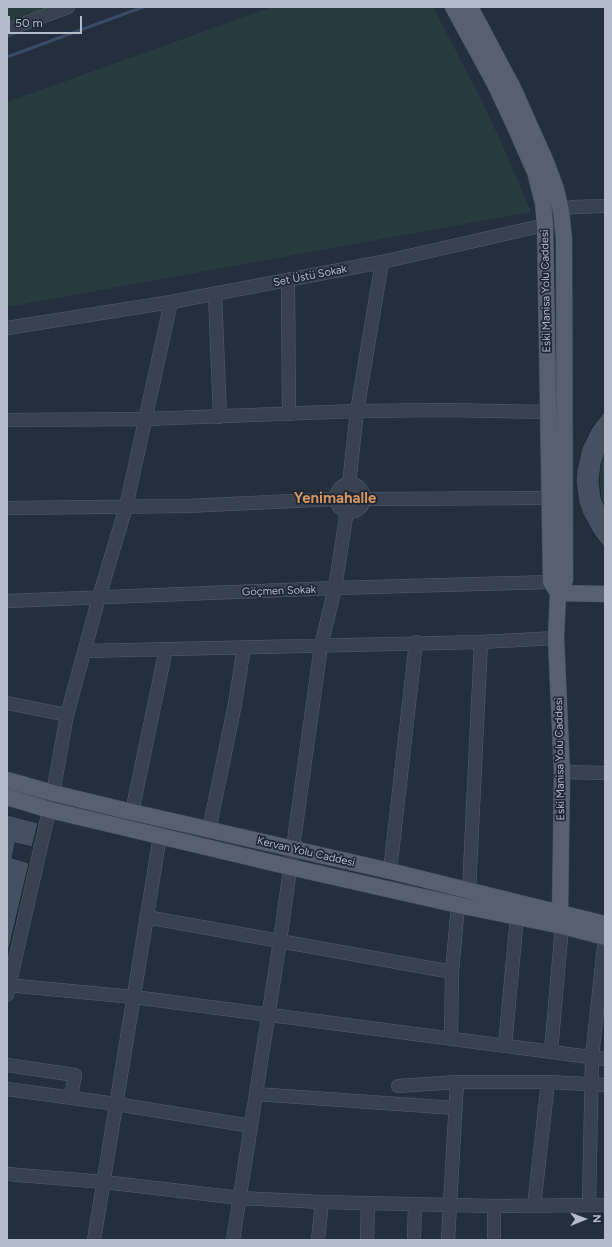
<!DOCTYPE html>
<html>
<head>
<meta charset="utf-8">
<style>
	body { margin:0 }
	#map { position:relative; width:612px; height:1247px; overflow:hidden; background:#242f3e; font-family:Figtree,sans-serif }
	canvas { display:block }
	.frame { position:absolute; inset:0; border:8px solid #b4bcc9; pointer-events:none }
	.north { position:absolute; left:564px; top:1199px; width:40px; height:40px; -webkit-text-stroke:3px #1d2633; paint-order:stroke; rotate:89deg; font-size:11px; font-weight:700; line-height:16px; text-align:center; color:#b4bcc9 }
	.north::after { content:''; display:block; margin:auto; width:14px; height:18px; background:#b4bcc9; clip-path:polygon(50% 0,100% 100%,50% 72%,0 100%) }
	.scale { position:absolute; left:8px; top:16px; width:74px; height:18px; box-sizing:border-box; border:2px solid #b4bcc9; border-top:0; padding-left:5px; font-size:12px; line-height:14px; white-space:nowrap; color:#b4bcc9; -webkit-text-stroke:3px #1d2633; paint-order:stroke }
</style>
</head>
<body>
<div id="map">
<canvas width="612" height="1247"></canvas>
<div class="frame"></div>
<div class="north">N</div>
<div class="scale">50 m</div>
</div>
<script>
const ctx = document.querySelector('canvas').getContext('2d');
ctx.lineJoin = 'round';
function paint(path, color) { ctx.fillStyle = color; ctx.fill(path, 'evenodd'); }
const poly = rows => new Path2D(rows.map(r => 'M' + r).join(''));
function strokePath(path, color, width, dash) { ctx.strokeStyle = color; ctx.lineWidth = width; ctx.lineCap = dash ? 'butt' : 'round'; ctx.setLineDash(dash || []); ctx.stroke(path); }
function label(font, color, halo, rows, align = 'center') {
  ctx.font = font + ' Figtree,sans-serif'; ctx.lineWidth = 3.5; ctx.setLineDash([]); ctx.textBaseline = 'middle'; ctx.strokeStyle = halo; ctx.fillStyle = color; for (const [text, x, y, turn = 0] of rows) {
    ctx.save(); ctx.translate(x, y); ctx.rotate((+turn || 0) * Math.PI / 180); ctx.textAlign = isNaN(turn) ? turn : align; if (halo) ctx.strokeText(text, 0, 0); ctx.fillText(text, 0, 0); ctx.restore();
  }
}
paint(poly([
	[7,7,49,7,7,22],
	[272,7,433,7,482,101,506,153,531,212,7,307,7,102],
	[605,452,605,507,601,498,599,481,601,464]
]), '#263c3f');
strokePath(poly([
	[7,57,143,7]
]), '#394c67', 3);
const building = poly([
	[605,411,605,452,601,464,599,481,601,498,605,507,605,548,594,534,583,514,579,503,576,481,577,470,582,448,592,428,605,411],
	[7,815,38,823,32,847,15,843,12,858,29,863,9,948,7,948,7,815]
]);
paint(building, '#455162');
strokePath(building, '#1f2835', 1);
const minor = poly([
	[7,30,68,7],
	[288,281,289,414],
	[215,294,220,417],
	[7,328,171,302,382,262,545,225,561,211,572,207,605,206],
	[7,420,146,419,357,411,445,410,548,412],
	[349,484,357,411,382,262],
	'336 498a14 14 0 1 1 28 0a14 14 0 1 1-28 0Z',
	[364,499,549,498],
	[7,508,187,506,336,499],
	[7,601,335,588,551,582],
	[85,651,481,642,556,638],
	[7,703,67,715],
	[562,772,605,773],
	[132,812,166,649],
	[209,830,235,704,244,647],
	[390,871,416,642],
	[469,891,481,642],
	[146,917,452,972],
	[7,985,134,997,605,1059],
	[7,995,53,793,67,715,99,597,126,507,171,302],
	[451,1038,452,972,458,905],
	[505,1045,517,917],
	[551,1051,562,926],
	[7,1065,75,1075,71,1097],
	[457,1082,548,1082,605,1085],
	[398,1086,457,1082,448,1240],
	[7,1089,116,1104,251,1126],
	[256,1094,455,1108],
	[7,1174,104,1182,240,1198,322,1202,494,1206,605,1205],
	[589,1205,592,1057,605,937],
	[494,1206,494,1240],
	[534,1206,548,1082],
	[94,1240,160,836],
	[233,1240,280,941,321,646,335,588,347,511],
	[318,1240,322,1202],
	[367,1240,368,1203],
	[414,1240,415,1204]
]);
const major = poly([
	[453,7,495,84,512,120,535,172,543,203,545,225,551,582,558,593],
	[470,7,514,90,529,124,546,162,556,189,561,211,564,239,565,580,558,593,556,638,562,772,560,914,562,926],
	[558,593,605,594],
	[7,780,53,793,132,812,390,871,605,924],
	[7,797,50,810,290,867,458,905,562,926,605,937]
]);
strokePath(minor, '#565f6c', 14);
strokePath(major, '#414a57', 17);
strokePath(minor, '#38414e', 13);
strokePath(major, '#56606e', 16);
label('11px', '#b4bcc9', '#1d2633', [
	["Set Üstü Sokak",310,276,-11],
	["Eski Manisa Yolu Caddesi",546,291,-91],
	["Göçmen Sokak",279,591,-2],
	["Eski Manisa Yolu Caddesi",560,759,-91],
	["Kervan Yolu Caddesi",306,852,13]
]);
label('bold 15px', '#d59563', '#1d2633', [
	["Yenimahalle",335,499]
]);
</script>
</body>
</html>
